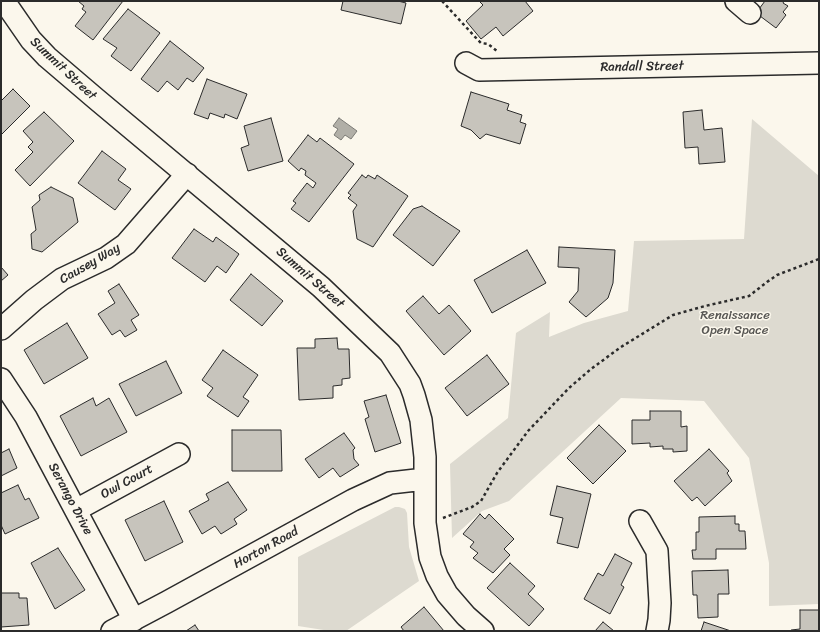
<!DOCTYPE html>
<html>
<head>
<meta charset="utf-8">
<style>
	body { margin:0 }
	#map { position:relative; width:820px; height:632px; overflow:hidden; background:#fbf7ec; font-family:Sriracha,sans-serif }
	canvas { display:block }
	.frame { position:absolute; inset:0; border:2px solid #2b2b2b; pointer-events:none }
</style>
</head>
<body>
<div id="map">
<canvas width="820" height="632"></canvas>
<div class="frame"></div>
</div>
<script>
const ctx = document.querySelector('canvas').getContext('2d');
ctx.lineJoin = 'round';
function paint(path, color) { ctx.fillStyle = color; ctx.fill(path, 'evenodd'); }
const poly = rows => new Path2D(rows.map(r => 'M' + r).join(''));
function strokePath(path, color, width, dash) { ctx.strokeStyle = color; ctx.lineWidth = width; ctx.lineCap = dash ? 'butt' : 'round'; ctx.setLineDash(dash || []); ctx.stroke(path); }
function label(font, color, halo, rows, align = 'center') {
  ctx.font = font + ' Sriracha,sans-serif'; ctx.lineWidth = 3; ctx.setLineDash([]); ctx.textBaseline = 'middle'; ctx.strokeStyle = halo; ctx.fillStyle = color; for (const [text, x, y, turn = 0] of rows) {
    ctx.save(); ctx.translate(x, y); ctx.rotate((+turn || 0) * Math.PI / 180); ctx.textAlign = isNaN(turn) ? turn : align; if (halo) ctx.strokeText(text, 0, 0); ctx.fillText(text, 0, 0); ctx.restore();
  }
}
paint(poly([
	[752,119,819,176,819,604,769,606,769,563,749,458,704,401,621,398,509,501,482,511,452,538,450,464,508,418,516,333,550,312,549,337,584,323,628,311,634,241,744,239],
	[395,507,399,507,405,509,407,513,409,547,419,581,346,631,330,631,298,626,298,557]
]), '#dddad0');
const water = poly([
	[339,118,357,131,351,139,345,135,341,140,334,135,338,129,333,126,339,118]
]);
paint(water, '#b1afa7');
strokePath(water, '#7b7a75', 1);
const building = poly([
	[78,1,123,1,93,40,75,26,86,12,82,9,84,6,78,1],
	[343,1,398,1,406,3,401,24,341,10,343,1],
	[479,1,525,1,533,11,503,36,496,27,481,39,466,21,483,5,479,1],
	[765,1,784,1,783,3,788,6,783,12,786,15,776,28,756,13,765,1],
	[128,9,160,33,131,71,111,56,117,48,103,39,128,9],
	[170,41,204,68,193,82,187,78,178,90,167,81,158,92,141,79,170,41],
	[207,79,247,94,237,119,225,114,224,118,210,113,208,119,194,114,207,79],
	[13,89,30,106,1,135,1,101,13,89],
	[471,92,509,104,507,110,522,115,520,122,526,124,520,144,486,134,480,139,471,130,461,126,471,92],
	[702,110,704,130,722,128,725,162,699,164,698,147,685,148,683,112,702,110],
	[44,112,74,141,30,186,15,170,33,152,28,147,33,142,23,131,44,112],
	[271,118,283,161,248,171,241,148,249,145,244,126,271,118],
	[308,135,317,142,320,138,354,164,309,222,291,209,296,203,293,201,307,183,313,188,316,183,305,175,306,171,301,168,299,171,288,161,308,135],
	[102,151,126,169,118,180,131,189,115,210,78,183,102,151],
	[362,175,366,178,368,175,375,179,377,175,408,196,373,247,357,239,353,211,357,205,348,198,351,195,348,193,362,175],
	[51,187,73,198,78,222,42,252,32,249,31,234,36,230,32,207,40,200,39,195,51,187],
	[422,206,460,231,433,266,393,235,413,209,422,206],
	[194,229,213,242,216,237,239,254,226,273,217,266,205,282,172,258,194,229],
	[559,247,615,250,613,283,608,298,586,317,569,302,578,291,579,268,558,267,559,247],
	[527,250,546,283,492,313,474,280,527,250],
	[1,267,8,275,1,281,1,267],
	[251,274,283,301,262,326,230,300,251,274],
	[119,284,139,315,131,320,137,330,125,337,120,330,112,335,98,314,115,303,108,291,119,284],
	[423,296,439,314,449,305,471,331,444,355,406,311,423,296],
	[67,323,88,358,44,384,24,350,67,323],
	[337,338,338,349,349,349,350,378,342,379,342,385,333,386,333,398,299,400,297,348,315,348,315,339,337,338],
	[223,350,258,375,243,397,249,401,238,417,207,396,213,388,202,380,223,350],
	[487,355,509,384,467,416,445,388,487,355],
	[166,361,182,393,136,416,119,384,166,361],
	[386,395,401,443,375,452,365,419,369,417,364,401,386,395],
	[93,398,96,406,109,398,127,432,81,456,60,416,93,398],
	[650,411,681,411,681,427,687,426,687,451,673,452,673,449,663,449,663,446,650,447,650,443,632,444,632,420,650,420,650,411],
	[599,425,626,451,593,484,567,458,599,425],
	[232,430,281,430,282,471,232,471,232,430],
	[344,433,355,448,353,450,354,459,359,465,340,477,333,468,319,478,305,459,344,433],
	[9,449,17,468,1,476,1,453,9,449],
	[709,449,729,471,727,473,732,481,705,506,697,497,692,501,674,481,709,449],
	[228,482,247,510,234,519,237,524,221,534,215,526,202,534,189,511,209,500,206,494,228,482],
	[18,485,25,500,29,498,39,518,5,534,1,525,1,493,18,485],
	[557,486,591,494,578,548,557,543,563,518,550,515,557,486],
	[164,501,183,542,145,561,125,520,164,501],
	[480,514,485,519,489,514,514,539,504,549,510,555,493,573,473,558,478,553,470,547,474,542,463,534,480,514],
	[735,516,735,524,739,524,739,531,745,531,746,549,716,549,716,559,693,559,692,550,696,550,696,532,699,532,699,517,735,516],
	[58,548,85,590,55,609,31,563,58,548],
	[615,554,632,563,621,585,624,587,610,614,584,599,598,573,603,576,615,554],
	[510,563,535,586,528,594,544,609,529,626,487,588,510,563],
	[728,570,729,594,718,594,718,617,698,618,697,595,693,595,692,571,728,570],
	[1,593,19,593,19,598,27,598,29,625,1,627,1,593],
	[424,607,444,631,404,631,401,627,424,607],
	[800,610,819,610,819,631,791,631,791,630,800,629,800,610],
	[603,622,614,631,595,631,603,622],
	[704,622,731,631,701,631,704,622],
	[195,625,199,631,186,631,195,625]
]);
paint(building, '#c7c4bc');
strokePath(building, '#2b2b2b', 1);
const minor = poly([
	[4,1,31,40,47,57,95,98,321,287,390,353,410,384,414,395,421,420,425,457,425,523,430,557,437,576,447,594,466,616,483,631],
	[736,1,750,13],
	[466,63,479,70,819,63],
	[1,329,34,300,62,279,106,258,126,244,187,174],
	[1,379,26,417,134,620],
	[76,510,179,454],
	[640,521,657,551,660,603,659,620,657,631],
	[112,631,167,602,353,500,390,483,425,479]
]);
strokePath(minor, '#2b2b2b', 24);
strokePath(poly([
	[442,1,477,39,481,43,488,44,497,51],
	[443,518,472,507,481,501,497,473,528,431,569,388,591,369,621,347,673,315,705,306,749,296,767,282,777,275,819,259]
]), '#2b2b2b', 2.5, [3, 3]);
strokePath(minor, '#fbf7ec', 21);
label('13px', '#2b2b2b', '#fbf7ec', [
	["Randall Street",642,67,-1],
	["Summit Street",63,69,43],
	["Causey Way",90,264,-30],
	["Summit Street",310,278,41],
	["Owl Court",127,482,-29],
	["Serango Drive",70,499,62],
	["Horton Road",266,548,-29]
]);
label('13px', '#585754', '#fbf7ec', [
	["Renaissance",735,316],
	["Open Space",735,331]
]);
</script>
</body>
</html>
